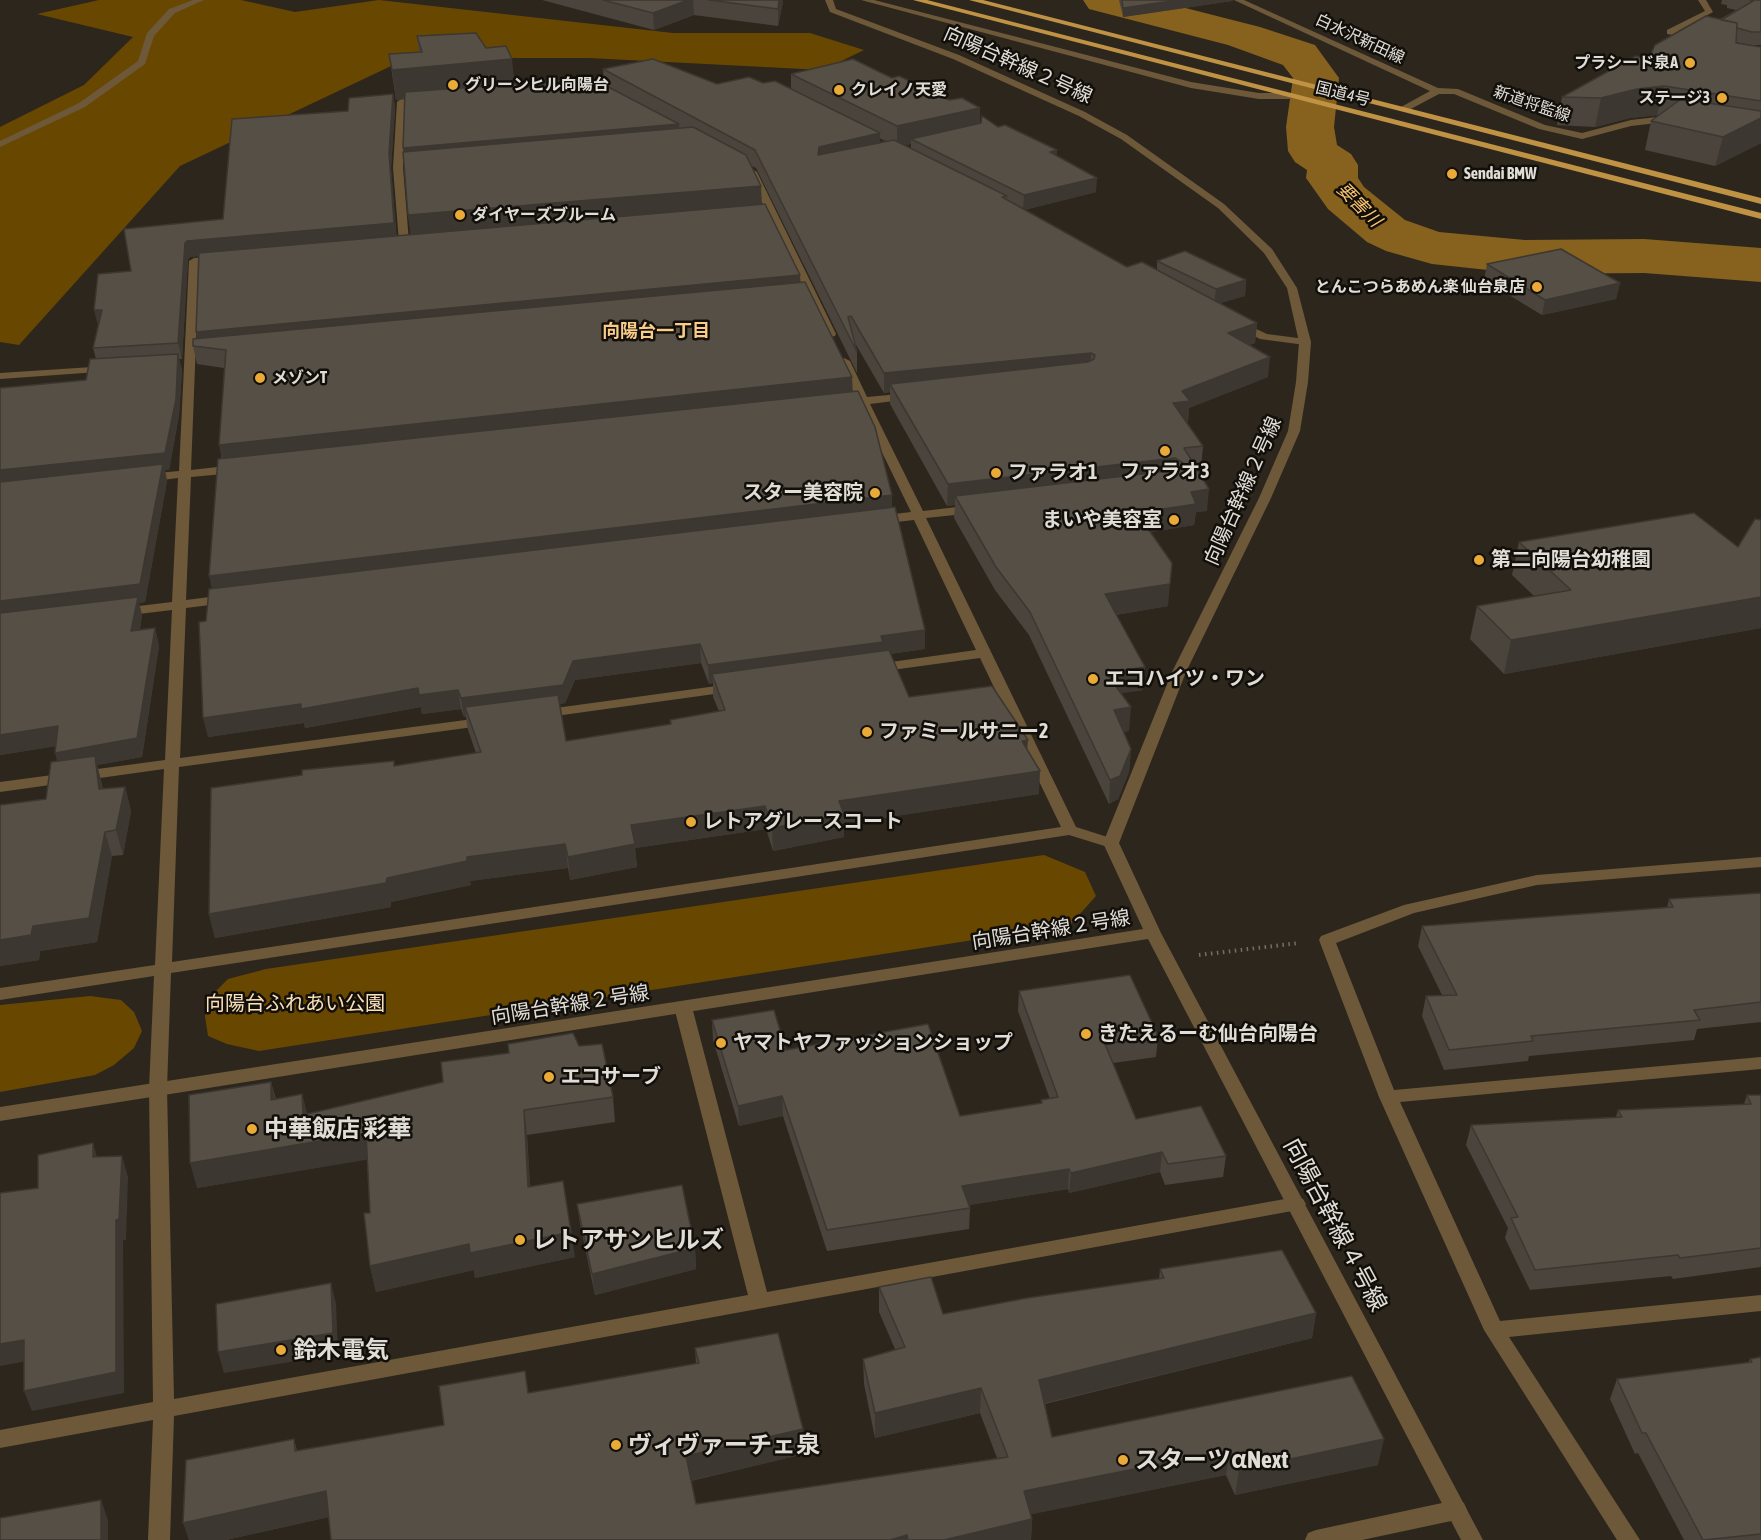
<!DOCTYPE html>
<html>
<head>
<meta charset="utf-8">
<style>
	body { margin:0 }
	canvas { display:block; background:#2c261d }
</style>
</head>
<body>
<canvas width="1761" height="1540"></canvas>
<script>
const ctx = document.querySelector('canvas').getContext('2d');
ctx.lineJoin = 'round';
function paint(path, color) { ctx.fillStyle = color; ctx.fill(path, 'evenodd'); }
const poly = rows => new Path2D(rows.map(r => 'M' + r).join(''));
function strokePath(path, color, width, dash) { ctx.strokeStyle = color; ctx.lineWidth = width; ctx.lineCap = dash ? 'butt' : 'round'; ctx.setLineDash(dash || []); ctx.stroke(path); }
function label(font, color, halo, rows, align = 'center') {
  ctx.font = font + ' "Asap Condensed","Noto Sans JP",sans-serif'; ctx.lineWidth = 5; ctx.setLineDash([]); ctx.textBaseline = 'middle'; ctx.strokeStyle = halo; ctx.fillStyle = color; for (const [text, x, y, turn = 0] of rows) {
    ctx.save(); ctx.translate(x, y); ctx.rotate((+turn || 0) * Math.PI / 180); ctx.textAlign = isNaN(turn) ? turn : align; if (halo) ctx.strokeText(text, 0, 0); ctx.fillText(text, 0, 0); ctx.restore();
  }
}
paint(poly([
	[99,0,241,0,295,12,379,0,673,33,810,33,864,50,823,70,589,58,408,58,180,166,19,345,0,342,0,127,84,85,133,37,37,14],
	[1044,855,1085,872,1096,896,1070,925,259,1051,227,1044,208,1036,205,1016,209,998,228,979,266,969],
	[90,996,121,1000,134,1012,142,1031,134,1048,114,1065,95,1075,0,1092,0,1005]
]), '#684701');
paint(poly([
	[1083,0,1154,0,1260,27,1315,45,1339,78,1334,127,1337,145,1351,154,1358,165,1358,178,1364,187,1405,220,1439,232,1525,240,1644,239,1761,248,1761,282,1644,273,1525,274,1432,264,1386,251,1367,242,1328,209,1306,178,1307,170,1295,162,1288,151,1286,127,1293,78,1283,65,1228,45,1089,9,1083,0]
]), '#87611e');
strokePath(poly([
	[1199,955,1299,943]
]), '#746f67', 4, [1.5, 4.5]);
paint(poly([
	[193,0,204,0,175,13,154,36,145,64,85,107,0,147,0,141,79,103,138,61,147,33,169,9,193,0]
]), '#6d5839');
paint(poly([
	[861,0,874,0,1191,82,1259,93,1291,93,1295,96,1291,99,1259,99,1191,88,861,0],
	[1234,0,1244,0,1438,88,1458,89,1545,125,1582,133,1631,120,1657,117,1676,122,1672,125,1657,123,1631,126,1582,139,1539,129,1454,94,1439,94,1407,111,1401,111,1401,107,1430,91,1234,0],
	[1698,0,1706,0,1713,12,1678,31,1699,35,1699,39,1667,34,1667,30,1705,11,1698,0],
	[423,97,427,100,426,102,405,104,403,168,409,242,404,245,399,242,393,168,397,102,401,99,423,97],
	[752,169,757,172,836,334,835,336,831,337,826,334,747,172,752,169],
	[219,256,223,257,223,261,199,264,191,470,235,465,241,469,235,473,191,477,186,600,226,595,233,599,226,603,186,608,180,758,488,717,495,721,488,725,179,767,172,962,1061,827,980,658,877,672,870,668,877,664,976,650,914,520,878,524,872,520,878,516,911,512,859,405,850,402,856,398,838,361,844,358,850,361,867,397,910,393,916,396,910,399,870,404,923,511,974,505,980,509,974,513,926,518,1076,827,1117,840,1119,843,1111,848,1069,835,171,973,167,1089,174,1399,748,1295,674,1007,677,1003,683,1001,689,1003,692,1007,767,1292,1296,1197,1303,1199,1306,1204,1303,1209,174,1416,170,1540,148,1540,153,1420,0,1448,0,1430,153,1402,149,1089,154,976,0,1000,0,988,155,965,164,769,0,792,0,782,165,760,172,610,122,616,115,612,122,608,172,602,178,478,146,482,140,478,146,474,179,471,189,261,194,258,219,256],
	[1237,320,1267,334,1305,339,1311,342,1305,345,1260,339,1233,325,1233,321,1237,320],
	[108,366,114,369,112,371,0,379,0,373,108,366],
	[731,684,736,685,738,688,736,691,541,718,534,714,541,710,731,684],
	[1761,857,1761,867,1537,885,1414,913,1336,943,1394,1090,1761,1057,1761,1069,1400,1102,1500,1321,1761,1295,1761,1311,1509,1337,1640,1540,1617,1540,1484,1330,1379,1097,1319,940,1321,936,1404,905,1537,875,1761,857],
	[1456,1500,1464,1503,1467,1510,1464,1517,1456,1520,1362,1540,1305,1540,1308,1533,1316,1530,1456,1500]
]), '#6d5839');
paint(poly([
	[825,0,833,0,836,9,959,55,1085,112,1127,135,1224,204,1272,249,1297,288,1311,342,1308,382,1300,431,1271,498,1186,672,1119,843,1161,933,1483,1540,1461,1540,1148,939,0,1121,0,1107,1143,929,1103,843,1172,672,1259,498,1288,431,1296,382,1299,342,1287,288,1264,253,1218,208,1121,139,1079,116,953,59,830,12,825,0]
]), '#6d5839');
paint(poly([
	[913,0,927,0,1761,213,1761,219,913,0],
	[969,0,983,0,1761,198,1761,204,969,0]
]), '#c09244');
paint(poly([
	[542,0,782,0,783,2,778,26,694,15,654,30],
	[1119,0,1233,0,1232,1,1123,17],
	[1722,0,1761,0,1761,45,1749,45,1736,42,1736,43,1761,47,1761,143,1715,166,1645,150,1651,121,1659,115,1630,118,1595,127,1557,125,1562,97,1648,60,1736,10,1727,8,1727,5,1721,4],
	[417,36,486,48,514,84,519,89,604,84,603,69,717,84,763,83,791,89,791,74,892,78,949,100,980,108,980,123,998,127,1057,150,1056,155,1096,192,1024,210,1127,267,1157,270,1157,261,1246,280,1245,296,1220,303,1257,323,1255,343,1249,345,1268,377,1189,408,1188,422,1186,422,1203,446,1201,467,1196,468,1207,511,1196,512,1194,525,1150,532,1168,606,1116,615,1145,667,1143,690,1121,693,1129,731,1123,732,1131,749,1129,772,1118,799,1109,804,1029,635,995,590,954,518,955,505,947,506,890,404,890,392,884,393,855,343,857,352,857,373,756,168,750,165,761,186,761,204,800,282,853,391,892,507,925,630,925,649,890,654,909,697,1027,750,1039,794,844,824,844,837,773,851,766,829,635,848,637,867,570,880,568,868,470,881,471,885,391,902,391,907,215,938,209,914,395,766,476,753,468,730,466,717,464,717,461,709,422,714,421,707,305,728,304,723,208,737,206,621,212,588,221,458,224,368,197,364,193,346,197,338,198,256,190,257,188,259,182,359,179,359,182,370,179,415,169,470,165,470,167,481,145,602,139,603,142,615,140,629,155,628,159,646,142,757,97,765,103,789,125,787,131,811,123,855,112,856,97,942,40,951,39,960,0,966,0,805,46,799,57,761,56,746,0,755,0,388,86,380,96,359,93,348,131,271,223,219,348,111,393,94,395,108,391,168,396,236,411,235,408,215,404,152,405,99,396,100,389,54,419,52],
	[880,138,881,139,886,141,880,142],
	[911,144,911,148,905,145],
	[701,663,709,684,713,683,713,697,719,711,670,720,670,724,566,741,560,704,565,703,575,680],
	[1487,264,1620,283,1616,299,1542,315,1484,280],
	[1519,542,1738,547,1761,628,1504,674,1470,639,1477,606,1534,596,1512,575],
	[1761,893,1761,1022,1697,1029,1694,1040,1529,1056,1528,1061,1444,1070,1422,1016,1426,996,1442,995,1418,946,1422,926,1667,908,1669,899],
	[1019,991,1158,1036,1156,1057,1113,1063,1136,1119,1226,1156,1223,1177,1165,1185,1160,1172,1069,1193,1068,1189,969,1205,970,1208,969,1229,827,1251,783,1116,739,1126,713,1040,712,1020,786,1050,960,1116,1041,1103,1041,1100,1050,1099,1018,1011],
	[579,1046,613,1097,615,1122,527,1135,530,1187,575,1257,475,1278,474,1270,376,1292,370,1266,370,1213,367,1159,197,1188,271,1082,276,1099,302,1094,307,1114,443,1082],
	[1747,1095,1761,1095,1761,1267,1673,1279,1671,1276,1530,1290,1505,1238,1508,1228,1466,1145,1471,1125,1616,1117,1618,1110,1744,1104],
	[577,1204,695,1248,696,1269,595,1295,580,1224],
	[1160,1269,1316,1313,1312,1338,1045,1404,1052,1437,1352,1376,1378,1465,1235,1495,1226,1475,1031,1514,1032,1519,1031,1540,331,1540,329,1517,226,1540,189,1540,294,1439,297,1451,444,1425,525,1371,528,1393,696,1364,695,1348,804,1454,691,1481,696,1504,997,1458,980,1413,875,1438,864,1384,863,1359,895,1349,879,1312,879,1287,943,1314,1159,1279],
	[1761,1357,1761,1540,1684,1540,1638,1453,1635,1454,1610,1399,1617,1379,1748,1363,1750,1359]
]), '#4a443c');
paint(poly([
	[688,0,693,0,694,15,654,30,653,13],
	[779,0,782,0,783,2,778,26,778,9],
	[1179,0,1233,0,1232,1,1123,17,1123,8],
	[512,59,515,88,396,100,392,70],
	[1664,86,1657,115,1630,118,1595,127,1601,98,1637,89],
	[393,94,395,108,391,168,397,238,190,257,188,259,182,359,178,343,185,243,187,241,389,153],
	[980,108,980,129,911,139,911,144,897,147,897,126],
	[1761,118,1761,143,1715,166,1723,137],
	[679,124,679,138,405,163,403,148],
	[880,133,880,150,818,155,819,147],
	[1057,150,1056,165,1050,152],
	[1097,178,1096,192,1023,210,1024,195],
	[761,186,762,207,411,237,408,215],
	[800,275,801,288,198,346,196,332],
	[1246,280,1245,296,1214,305,1216,289],
	[1620,283,1616,299,1542,315,1545,300],
	[94,310,102,310,98,326],
	[1257,323,1255,343,1226,353,1228,333],
	[1091,353,1090,373,890,384,890,392,884,393,884,373],
	[178,354,182,370,179,415,169,470,165,470,167,481,145,602,139,603,142,615,136,649,0,620,0,470],
	[1270,357,1268,377,1189,408,1188,422,1171,423,1173,403,1182,391],
	[852,377,853,396,223,464,219,445],
	[1175,458,1173,479,955,496,955,505,947,506,948,484],
	[1209,489,1207,511,1196,512,1194,525,1135,535,1137,513,1191,492],
	[892,495,892,513,213,594,209,576],
	[1170,584,1168,606,1103,617,1105,594],
	[1761,597,1761,628,1504,674,1511,640],
	[155,628,159,646,142,757,97,765,101,780,106,813,60,772,55,753],
	[925,630,925,649,883,655,712,674,713,683,709,684,708,665,881,636],
	[700,644,701,663,575,680,565,703,468,717,465,707,466,717,464,717,461,698,573,661],
	[1145,667,1143,690,1105,696,1106,673],
	[418,688,458,690,461,709,422,714,421,707,305,728,304,723,208,737,203,718],
	[1131,707,1129,731,1112,733,1114,710],
	[58,726,64,745,0,755,0,735],
	[1028,740,1026,763,1022,741],
	[1131,749,1129,772,1118,799,1109,804,1110,780],
	[1040,771,1039,794,844,824,844,837,773,851,772,828,839,801],
	[125,787,131,811,123,855,116,830],
	[765,806,766,829,635,848,637,867,570,880,568,857,631,825],
	[105,832,112,856,97,942,40,951,39,960,0,966,0,940,33,926],
	[565,844,568,868,470,881,471,885,391,902,391,907,215,938,209,914,387,878,467,857],
	[271,1082,277,1107,271,1100],
	[302,1094,308,1119,303,1115],
	[782,1096,783,1116,739,1126,738,1106],
	[524,1110,527,1135,532,1213,528,1187],
	[366,1133,371,1159,197,1188,190,1163],
	[93,1143,99,1164,93,1157],
	[1162,1152,1160,1172,1069,1193,1071,1173],
	[122,1156,128,1177,126,1240,123,1240,124,1393,32,1411,24,1391,116,1220],
	[1069,1169,1068,1189,961,1206,962,1186],
	[571,1232,575,1257,475,1278,474,1270,376,1292,370,1266,469,1244],
	[695,1248,696,1269,595,1295,592,1274],
	[331,1283,336,1304,338,1354,224,1373,218,1352],
	[1316,1313,1312,1338,1037,1405,1039,1380],
	[24,1340,32,1360,0,1366,0,1344],
	[981,1388,980,1413,875,1438,875,1413],
	[803,1429,804,1454,689,1481,686,1456],
	[1384,1439,1378,1465,1235,1495,1239,1470],
	[1230,1450,1226,1475,1023,1516,1024,1491],
	[326,1491,333,1516,226,1540,189,1540,183,1523],
	[101,1500,108,1520,108,1540,101,1540],
	[1032,1519,1031,1540,944,1540],
	[907,1535,907,1540,890,1540]
]), '#3c3731');
const building = poly([
	[603,0,688,0,653,13,603,0],
	[709,0,779,0,778,9,709,0],
	[1122,0,1179,0,1123,8,1122,0],
	[1750,0,1761,0,1761,32,1752,32,1737,28,1737,23,1721,20,1753,1,1750,0],
	[1706,16,1737,23,1736,43,1761,47,1761,101,1664,86,1637,89,1601,98,1562,97,1636,56,1648,60,1655,45,1706,16],
	[476,33,486,48,506,46,512,59,392,70,389,54,422,52,417,36,476,33],
	[653,59,717,84,749,77,763,83,775,81,880,133,819,147,818,155,894,140,1007,196,1002,197,1127,267,1142,262,1257,323,1228,333,1270,357,1182,391,1190,401,1173,403,1203,446,1184,448,1209,489,1191,492,1196,504,1137,513,1172,563,1170,584,1105,594,1145,667,1106,673,1131,707,1114,710,1131,749,1120,776,1110,780,1030,612,996,567,955,496,1175,470,1183,463,1175,458,948,484,890,384,1088,362,1094,359,1095,355,1091,353,884,373,851,316,848,317,857,352,755,150,603,69,653,59],
	[853,59,892,78,899,76,949,100,962,98,980,108,897,126,791,74,853,59],
	[593,79,679,124,403,148,405,92,517,84,519,89,558,81,593,79],
	[393,94,389,153,394,223,187,241,185,243,178,343,93,348,102,310,94,310,98,274,131,271,124,229,223,219,232,119,348,111,349,98,393,94],
	[1681,99,1761,111,1761,118,1723,137,1651,121,1681,99],
	[982,116,998,127,1005,125,1057,150,1050,152,1097,178,1024,195,911,139,981,123,982,116],
	[693,127,746,155,761,186,408,215,403,152,693,127],
	[765,204,800,275,196,332,199,253,765,204],
	[1561,249,1620,283,1545,300,1487,264,1561,249],
	[1185,251,1246,280,1216,289,1157,261,1185,251],
	[805,282,852,377,219,445,226,350,193,346,193,339,805,282],
	[178,354,176,399,165,453,0,470,0,388,86,380,90,359,178,354],
	[858,391,875,427,892,495,209,576,218,459,858,391],
	[163,464,140,584,0,601,0,482,163,464],
	[895,507,925,630,881,636,883,642,708,665,700,644,573,661,563,685,461,698,458,690,419,695,418,688,301,709,301,704,203,718,199,622,206,621,209,589,895,507],
	[1694,513,1738,547,1755,519,1761,520,1761,597,1511,640,1477,606,1571,590,1519,542,1694,513],
	[138,597,131,631,155,628,137,738,55,753,58,726,0,735,0,613,138,597],
	[889,650,909,697,992,686,1028,740,1022,741,1040,771,839,801,844,814,772,828,765,806,631,825,635,844,568,857,565,844,467,857,467,861,387,878,386,883,209,914,211,788,302,775,302,770,394,761,394,766,481,752,465,707,558,695,566,741,671,724,670,720,725,710,712,674,889,650],
	[95,756,99,789,125,787,116,830,105,832,89,918,33,926,31,935,0,940,0,805,46,799,51,762,95,756],
	[1761,893,1761,1002,1694,1010,1700,1020,1531,1036,1533,1041,1449,1050,1426,996,1457,995,1422,926,1673,907,1669,899,1761,893],
	[1130,975,1158,1036,1105,1044,1136,1119,1201,1106,1226,1156,1168,1164,1162,1152,1071,1173,1069,1169,962,1186,970,1208,827,1230,782,1096,738,1106,712,1020,774,1010,786,1050,928,1024,960,1116,1042,1103,1041,1100,1058,1097,1019,991,1130,975],
	[573,1033,579,1046,602,1044,613,1097,524,1110,528,1187,563,1181,571,1232,470,1253,469,1244,370,1266,364,1213,370,1213,366,1133,190,1163,189,1095,271,1082,271,1100,302,1094,303,1115,443,1082,441,1062,509,1053,508,1044,573,1033],
	[1747,1095,1761,1095,1761,1248,1680,1258,1678,1255,1535,1270,1511,1218,1518,1217,1471,1125,1622,1117,1618,1110,1751,1104,1747,1095],
	[93,1143,93,1157,122,1156,119,1219,116,1220,116,1372,24,1391,24,1340,0,1344,0,1193,38,1188,38,1155,93,1143],
	[682,1185,695,1248,592,1274,577,1204,682,1185],
	[1282,1250,1316,1313,1039,1380,1052,1437,1352,1376,1384,1439,1239,1470,1230,1450,1024,1491,1032,1519,944,1540,908,1540,907,1535,890,1540,331,1540,326,1491,183,1523,186,1460,294,1439,295,1451,444,1425,439,1386,525,1371,528,1393,699,1363,695,1348,778,1333,803,1429,686,1456,696,1504,1008,1457,981,1388,875,1413,863,1359,905,1347,879,1287,931,1277,943,1314,1027,1298,1164,1278,1160,1269,1282,1250],
	[331,1283,333,1333,218,1352,216,1304,331,1283],
	[1761,1357,1761,1534,1703,1540,1646,1433,1642,1433,1617,1379,1752,1362,1750,1359,1761,1357],
	[101,1500,101,1540,0,1540,0,1518,101,1500]
]);
paint(building, '#564f46');
strokePath(building, '#3c3731', 1.5);
for (const [x, y, r, color] of [
	[1690,63,6,"#eaaa38"],
	[453,85,6,"#eaaa38"],
	[839,90,6,"#eaaa38"],
	[1722,98,6,"#eaaa38"],
	[1452,174,6,"#eaaa38"],
	[460,215,6,"#eaaa38"],
	[1537,287,6,"#eaaa38"],
	[260,378,6,"#eaaa38"],
	[1165,451,6,"#eaaa38"],
	[996,473,6,"#eaaa38"],
	[875,493,6,"#eaaa38"],
	[1174,520,6,"#eaaa38"],
	[1479,560,6,"#eaaa38"],
	[1093,679,6,"#eaaa38"],
	[867,732,6,"#eaaa38"],
	[691,822,6,"#eaaa38"],
	[1086,1034,6,"#eaaa38"],
	[721,1043,6,"#eaaa38"],
	[549,1077,6,"#eaaa38"],
	[252,1129,6,"#eaaa38"],
	[520,1240,6,"#eaaa38"],
	[281,1350,6,"#eaaa38"],
	[616,1445,6,"#eaaa38"],
	[1123,1460,6,"#eaaa38"]
]) { const dot = new Path2D(); dot.arc(x, y, r, 0, 2 * Math.PI); ctx.fillStyle = color; ctx.fill(dot); strokePath(dot, '#120f0b', 2); }
label('16px', '#e0dcd6', '#120f0b', [
	["白水沢新田線",1360,39,25],
	["国道4号",1343,94,14],
	["新道将監線",1532,104,19]
]);
label('bold 16px', '#e0dcd6', '#120f0b', [
	["プラシード泉A",1678,63,"right"],
	["グリーンヒル向陽台",465,85],
	["クレイノ天愛",851,90],
	["ステージ3",1710,98,"right"],
	["Sendai BMW",1464,174],
	["ダイヤーズブルーム",472,215],
	["とんこつらあめん楽 仙台泉店",1525,287,"right"],
	["メゾンT",272,378]
], 'left');
label('italic 18px', '#fac571', '#120f0b', [
	["要害川",1359,205,45]
]);
label('bold 18px', '#f9cc87', '#120f0b', [
	["向陽台一丁目",656,331]
]);
label('20px', '#e0dcd6', '#120f0b', [
	["向陽台幹線２号線",1018,65,24],
	["向陽台幹線２号線",1243,491,-66],
	["向陽台幹線２号線",1051,930,-9],
	["向陽台幹線２号線",570,1005,-9]
]);
label('bold 20px', '#e0dcd6', '#120f0b', [
	["ファラオ3",1165,472,"center"],
	["ファラオ1",1008,473],
	["スター美容院",863,493,"right"],
	["まいや美容室",1162,520,"right"],
	["第二向陽台幼稚園",1491,560],
	["エコハイツ・ワン",1105,679],
	["ファミールサニー2",879,732],
	["レトアグレースコート",703,822],
	["きたえるーむ仙台向陽台",1098,1034],
	["ヤマトヤファッションショップ",733,1043],
	["エコサーブ",561,1077]
], 'left');
label('20px', '#fae0b8', '#120f0b', [
	["向陽台ふれあい公園",295,1004]
]);
label('bold 24px', '#e0dcd6', '#120f0b', [
	["中華飯店 彩華",264,1129],
	["レトアサンヒルズ",532,1240],
	["鈴木電気",293,1350],
	["ヴィヴァーチェ泉",628,1445],
	["スターツαNext",1135,1460]
], 'left');
label('24px', '#e0dcd6', '#120f0b', [
	["向陽台幹線４号線",1335,1225,62]
]);
</script>
</body>
</html>
